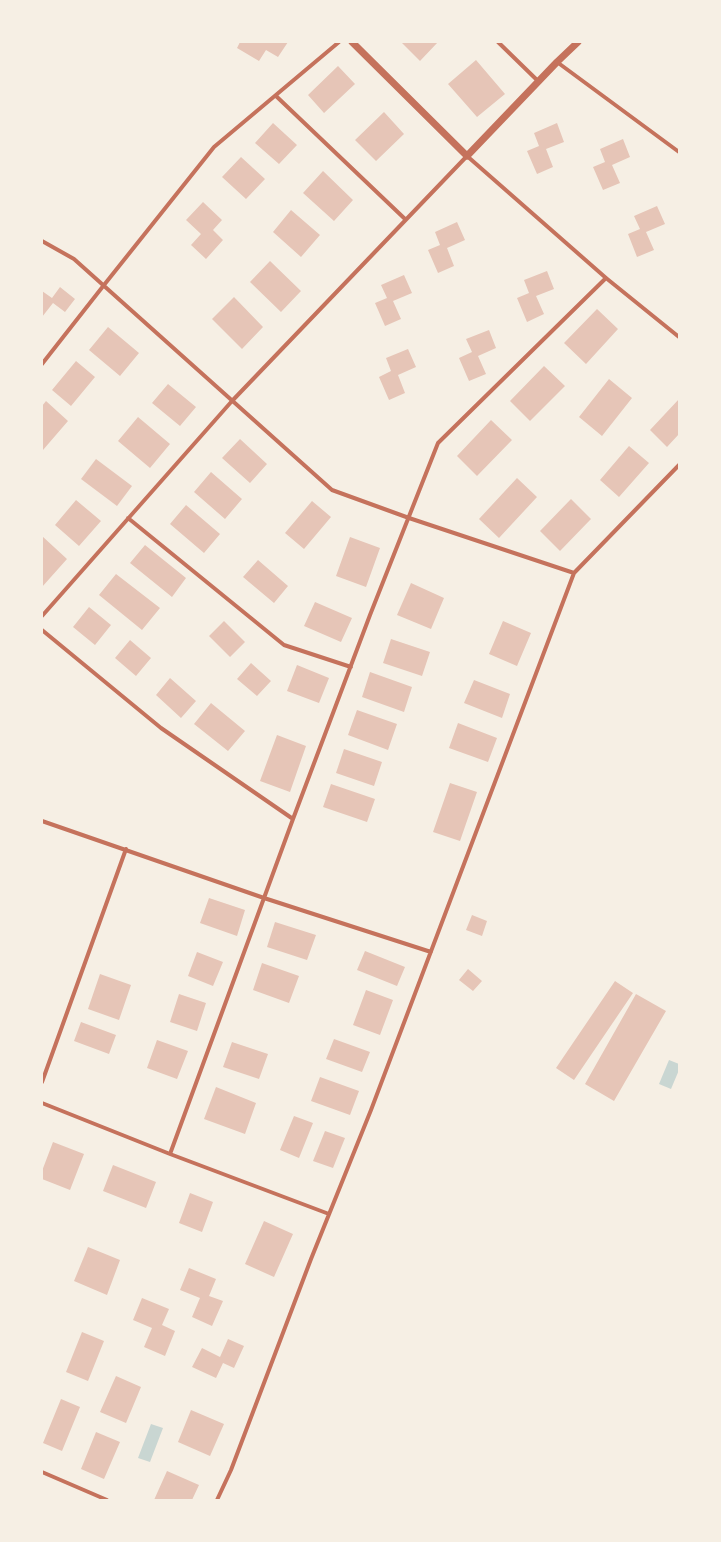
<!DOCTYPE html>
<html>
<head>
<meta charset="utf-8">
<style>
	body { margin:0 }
	#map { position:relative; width:721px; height:1542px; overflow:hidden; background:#f6efe4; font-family:Roboto,sans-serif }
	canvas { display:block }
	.frame { position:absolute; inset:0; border:43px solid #f6efe4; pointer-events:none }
</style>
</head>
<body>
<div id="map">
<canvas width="721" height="1542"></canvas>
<div class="frame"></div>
</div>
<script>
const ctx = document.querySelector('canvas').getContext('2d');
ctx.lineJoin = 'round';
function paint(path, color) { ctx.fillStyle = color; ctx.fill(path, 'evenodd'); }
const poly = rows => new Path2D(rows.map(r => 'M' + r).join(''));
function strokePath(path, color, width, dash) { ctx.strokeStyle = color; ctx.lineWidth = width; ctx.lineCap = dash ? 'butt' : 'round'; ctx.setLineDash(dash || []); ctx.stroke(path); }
paint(poly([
	[669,1060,679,1064,679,1070,671,1089,659,1084],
	[151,1424,163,1428,150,1462,138,1458]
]), '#c9d6d2');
paint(poly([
	[240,42,288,42,278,57,266,50,259,61,237,48],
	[401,42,438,42,420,61],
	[476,60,505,94,477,117,448,84],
	[338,66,355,84,324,113,308,95],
	[384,112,404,134,376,161,355,140],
	[273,123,297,145,279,164,255,143],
	[557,123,564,142,546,149,553,167,537,174,527,151,539,146,534,133],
	[623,139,630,157,612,165,620,183,603,190,593,167,605,162,600,149],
	[241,157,265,179,246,199,222,177],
	[323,171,353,200,334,221,303,193],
	[203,202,222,220,213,230,223,240,206,259,191,245,201,234,186,220],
	[657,206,665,224,646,232,654,250,637,257,628,234,640,229,634,216],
	[291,210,320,235,301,257,273,232],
	[457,222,465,240,447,248,454,266,438,273,428,250,440,245,435,232],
	[270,261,301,291,281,312,250,282],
	[547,271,554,289,536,296,544,314,527,322,517,298,529,293,524,280],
	[404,275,412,293,393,301,401,319,385,326,375,303,387,298,381,285],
	[60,287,75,299,65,312,53,303,42,317,42,291,52,298],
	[234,297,263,327,242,349,212,319],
	[597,309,618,329,586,364,564,343],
	[108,327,139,353,120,376,89,350],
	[489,330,496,348,478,356,486,374,469,381,459,358,472,352,466,339],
	[408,349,416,367,398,375,405,393,389,400,379,377,391,371,386,358],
	[76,361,95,377,71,406,52,390],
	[544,366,565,386,530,421,510,401],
	[609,379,632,398,602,436,579,417],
	[168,384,196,407,180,426,152,403],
	[679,399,679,434,667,447,650,430],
	[46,401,68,421,43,450,42,406],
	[138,417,170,444,150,468,118,441],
	[491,420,512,440,477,476,457,456],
	[240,439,267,464,250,483,222,458],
	[629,446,649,463,619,497,600,480],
	[96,459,132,486,117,506,81,479],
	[211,472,242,499,225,519,194,492],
	[517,478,537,497,499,538,479,519],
	[571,499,591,519,560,551,540,531],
	[76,500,101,521,79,546,55,525],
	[312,501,331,517,304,549,285,533],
	[186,505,220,534,204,553,170,524],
	[42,536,67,559,42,587],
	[350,537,380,548,366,587,336,576],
	[145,545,186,578,172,597,130,563],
	[258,560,288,586,274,603,243,577],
	[116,574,160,608,142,630,99,595],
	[411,583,444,598,431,629,397,615],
	[315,602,352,618,341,642,304,626],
	[89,607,111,625,95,645,73,627],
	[224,621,245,642,230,657,209,636],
	[503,621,531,633,517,666,489,654],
	[391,639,430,652,422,676,383,663],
	[130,640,151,658,136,676,115,658],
	[251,663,271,681,257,696,237,679],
	[297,665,329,678,319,703,287,691],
	[370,672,412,687,404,712,362,697],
	[170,678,196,701,181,718,156,695],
	[474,680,510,694,502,718,464,703],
	[211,703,245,731,228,751,194,724],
	[357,710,397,724,388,750,348,735],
	[458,723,497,738,488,762,449,748],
	[277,735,306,746,290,792,260,781],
	[344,749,382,762,374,786,336,773],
	[450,783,477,792,460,841,433,832],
	[331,784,375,799,367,822,323,807],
	[209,898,245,910,237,936,200,923],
	[472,915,487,921,482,936,466,930],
	[275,922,316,935,307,960,267,947],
	[365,951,405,967,397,986,357,970],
	[197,952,223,962,213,986,188,976],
	[262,963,299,976,289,1003,253,990],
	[468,969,482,981,473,991,459,980],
	[100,974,131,985,119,1020,88,1009],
	[615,981,633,993,574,1080,556,1068],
	[366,990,393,1000,380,1035,353,1025],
	[179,994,206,1003,197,1031,170,1022],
	[636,994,666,1011,614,1101,585,1084],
	[81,1022,116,1035,109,1054,74,1041],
	[334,1039,370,1052,362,1072,326,1059],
	[157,1040,188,1051,177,1079,147,1068],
	[232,1042,268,1054,259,1079,223,1067],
	[320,1077,359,1091,350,1115,311,1101],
	[216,1087,256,1103,245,1134,204,1119],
	[294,1116,313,1123,299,1158,280,1150],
	[325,1131,345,1138,333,1168,313,1161],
	[53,1142,84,1154,70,1190,42,1179,42,1171],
	[113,1165,156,1182,146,1208,103,1191],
	[190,1193,213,1202,202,1232,179,1223],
	[264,1221,293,1234,274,1277,245,1264],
	[88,1247,120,1260,107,1295,74,1281],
	[189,1268,216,1279,209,1296,223,1301,212,1326,192,1317,200,1298,180,1290],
	[142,1298,169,1309,162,1325,175,1331,165,1356,144,1347,152,1328,133,1320],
	[82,1332,104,1341,88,1381,66,1372],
	[228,1339,244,1346,234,1368,223,1363,216,1378,192,1367,202,1348,220,1357],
	[116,1376,141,1387,126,1423,100,1412],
	[61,1399,80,1407,62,1451,43,1443],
	[191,1410,224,1424,210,1456,178,1442],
	[96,1432,120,1442,104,1479,81,1469],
	[167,1471,199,1485,192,1500,154,1500]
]), '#e6c5b7');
strokePath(poly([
	[498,42,538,81],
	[557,62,679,152],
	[276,96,405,219],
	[42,241,74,259,332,490,409,518,574,573],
	[42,364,104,285,214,147,339,42],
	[128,518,284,645,351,667],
	[42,616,232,401,467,156,606,278,679,337],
	[42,630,161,728,293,819],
	[42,821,264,898,431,952],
	[42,1082,126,849],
	[42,1103,170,1154],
	[329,1214,170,1154,293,819,370,615,438,443,606,278],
	[42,1472,107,1500],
	[217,1500,231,1470,311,1259,371,1110,574,573,679,465]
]), '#c5725c', 4);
strokePath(poly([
	[352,42,467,156,557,62,578,42]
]), '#c5725c', 7);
</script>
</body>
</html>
